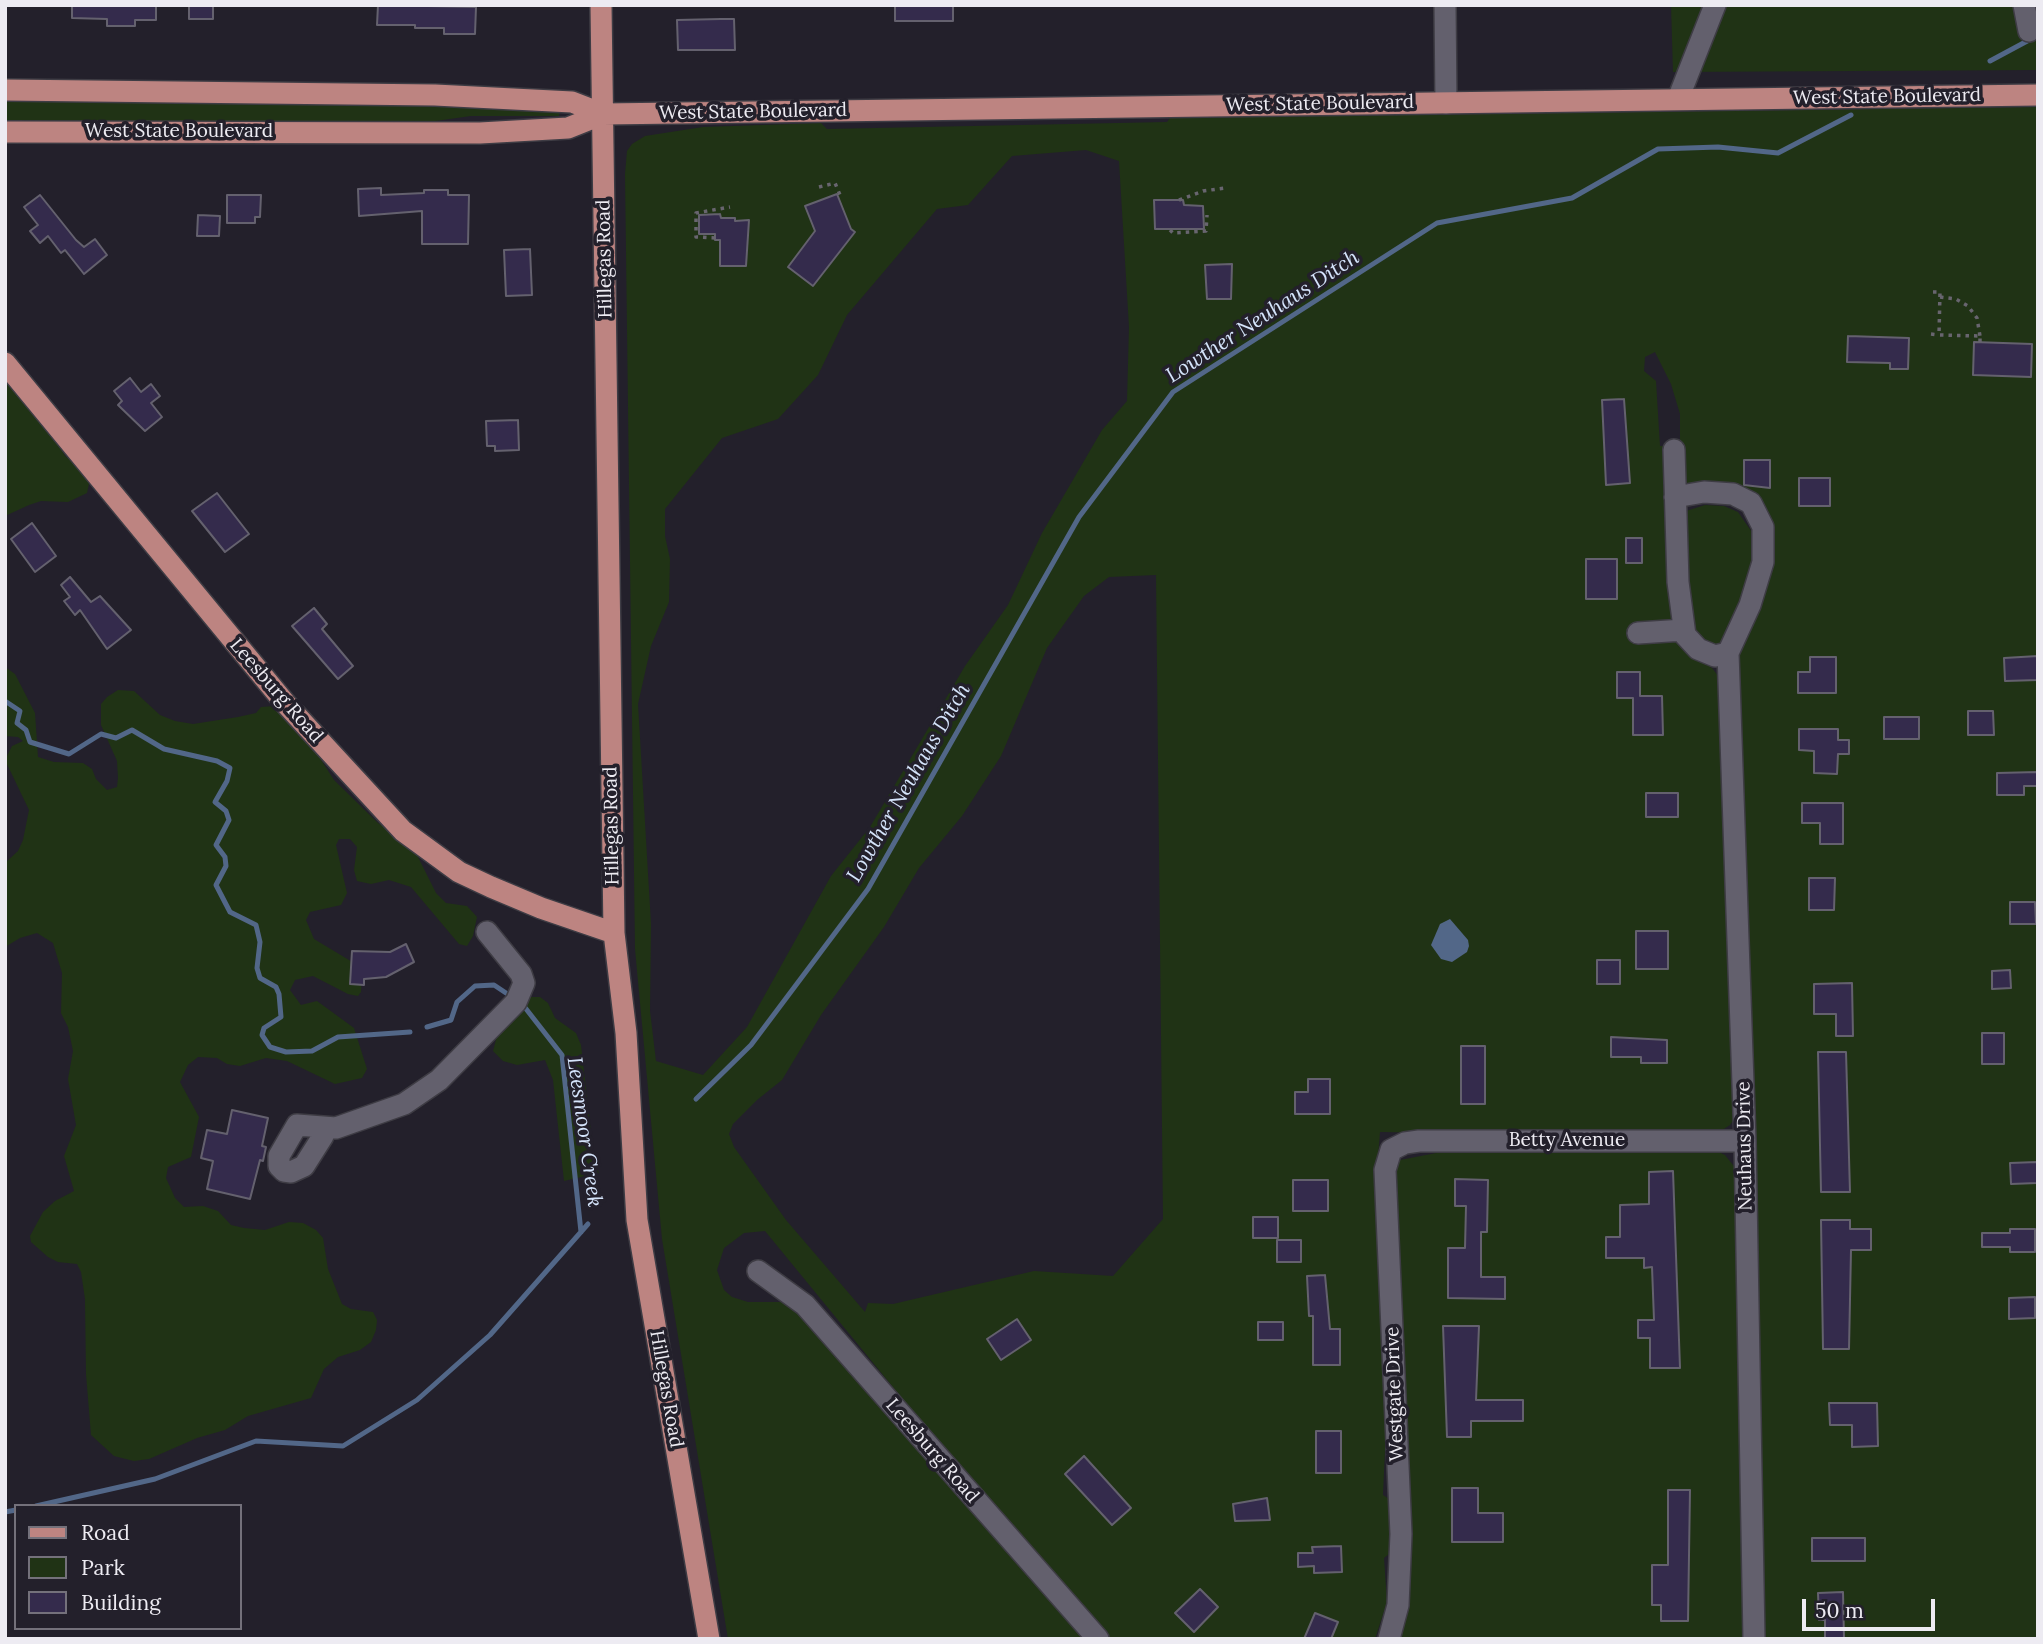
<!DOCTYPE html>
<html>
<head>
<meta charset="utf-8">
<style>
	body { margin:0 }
	#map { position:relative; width:2043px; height:1644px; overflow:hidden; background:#23202b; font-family:Lora,serif }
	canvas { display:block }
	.frame { position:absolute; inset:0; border:7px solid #edebf2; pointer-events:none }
	.legend { position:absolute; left:14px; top:1504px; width:228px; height:126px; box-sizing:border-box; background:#23202b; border:2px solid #74717b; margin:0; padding:9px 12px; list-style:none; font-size:21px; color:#edebf2 }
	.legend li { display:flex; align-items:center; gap:14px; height:35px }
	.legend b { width:35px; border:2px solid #74717b }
	.scale { position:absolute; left:1802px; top:1599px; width:133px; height:32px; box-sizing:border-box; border:4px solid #edebf2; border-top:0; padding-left:9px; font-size:21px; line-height:24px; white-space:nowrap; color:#edebf2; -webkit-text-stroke:5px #23202b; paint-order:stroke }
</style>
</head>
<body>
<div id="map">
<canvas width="2043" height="1644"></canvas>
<div class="frame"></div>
<ul class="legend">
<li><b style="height:9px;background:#bd8481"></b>Road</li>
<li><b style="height:19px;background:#203315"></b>Park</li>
<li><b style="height:19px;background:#342b4c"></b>Building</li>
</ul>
<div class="scale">50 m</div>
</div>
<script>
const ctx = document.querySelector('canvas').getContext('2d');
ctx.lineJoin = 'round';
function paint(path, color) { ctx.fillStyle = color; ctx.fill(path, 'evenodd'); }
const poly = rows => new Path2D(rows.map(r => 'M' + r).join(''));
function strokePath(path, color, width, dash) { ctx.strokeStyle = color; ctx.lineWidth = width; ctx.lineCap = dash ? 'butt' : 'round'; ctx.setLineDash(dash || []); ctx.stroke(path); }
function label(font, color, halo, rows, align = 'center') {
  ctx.font = font + ' Lora,serif'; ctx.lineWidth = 7; ctx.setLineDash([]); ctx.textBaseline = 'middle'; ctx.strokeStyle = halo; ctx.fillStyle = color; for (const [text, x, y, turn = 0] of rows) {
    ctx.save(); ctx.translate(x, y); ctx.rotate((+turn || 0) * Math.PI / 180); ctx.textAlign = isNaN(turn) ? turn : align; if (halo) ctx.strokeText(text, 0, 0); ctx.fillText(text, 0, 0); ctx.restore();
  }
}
paint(poly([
	[1671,5,2038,5,2038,70,1673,72],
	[5,97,383,101,560,111,559,116,471,116,400,126,5,126],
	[2038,107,2038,1639,1762,1639,1736,660,1765,559,1743,505,1680,489,1680,414,1671,384,1655,352,1645,357,1644,371,1656,381,1660,446,1667,446,1665,496,1700,660,1712,668,1726,686,1736,1116,1730,1125,1719,1132,1714,1150,1725,1155,1737,1170,1747,1639,1400,1639,1407,1540,1384,1558,1387,1602,1375,1639,1111,1639,947,1453,765,1231,744,1233,724,1248,717,1270,724,1290,732,1297,748,1302,781,1302,795,1310,1085,1639,728,1639,662,1239,635,949,625,174,627,151,632,144,645,136,703,127,821,123,827,129,1167,122,1170,118],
	[1086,150,1119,161,1129,327,1127,401,1102,430,1042,533,1008,605,965,666,870,827,831,876,747,1027,703,1075,656,1061,650,1011,651,924,638,704,651,646,669,602,670,559,665,536,665,509,722,438,778,419,818,375,847,315,937,209,968,205,1012,156],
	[1156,575,1163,1219,1113,1276,1034,1271,893,1304,868,1303,865,1312,786,1220,734,1147,729,1134,733,1124,757,1100,782,1080,821,1015,884,927,919,868,962,816,1001,756,1047,648,1084,596,1109,577],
	[1380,1132,1442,1133,1457,1149,1400,1160,1376,1184],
	[1385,1449,1395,1453,1397,1504,1383,1495],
	[5,369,51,431,65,456,84,471,89,484,87,493,68,502,41,501,29,505,5,516],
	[1705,505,1724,506,1738,512,1756,538,1751,587,1726,641,1717,645,1707,645,1691,630,1683,512],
	[5,667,15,674,35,713,38,757,54,762,83,763,92,769,96,779,107,790,117,787,118,778,117,761,101,725,101,704,107,697,118,690,134,691,160,715,175,721,193,724,238,717,256,713,261,707,275,706,309,741,334,780,378,823,413,847,436,893,446,903,467,906,477,917,473,936,467,946,459,944,411,887,389,880,371,884,357,881,354,870,357,847,350,839,339,839,336,845,347,893,341,905,310,912,306,920,314,939,359,966,362,973,361,992,358,996,348,994,313,976,295,980,290,990,301,1005,317,1001,354,1028,367,1069,362,1078,335,1084,287,1061,266,1058,240,1066,227,1064,217,1058,198,1057,188,1065,180,1082,199,1117,191,1157,168,1167,166,1178,175,1198,184,1207,203,1206,218,1211,231,1225,244,1228,265,1230,289,1222,303,1223,316,1230,323,1238,328,1269,342,1304,351,1309,373,1312,377,1320,376,1330,371,1342,360,1350,338,1357,324,1369,311,1398,248,1416,225,1430,197,1438,149,1459,134,1461,114,1456,91,1435,86,1374,85,1299,81,1272,77,1264,58,1262,48,1257,31,1242,30,1236,43,1212,55,1201,74,1191,64,1156,76,1125,68,1079,73,1051,68,1027,61,1013,62,973,53,943,37,933,20,938,5,947,5,863,18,851,23,840,29,810,5,760,12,746,23,741,18,737,5,736],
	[530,997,540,997,548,1003,555,1018,576,1033,581,1045,592,1141,590,1157,599,1173,564,1181,553,1080,545,1060,517,1065,503,1061,493,1051,497,1036]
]), '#203315');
paint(poly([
	[1450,919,1468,940,1469,946,1467,952,1452,962,1441,959,1431,945,1440,924]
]), '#526788');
strokePath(poly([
	[1990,61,2031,39],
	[5,701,20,711,17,723,26,730,30,742,69,754,101,734,116,738,132,730,164,749,217,761,230,768,227,781,215,802,226,811,229,820,216,845,225,857,226,866,216,885,230,912,256,925,260,942,257,968,260,978,276,987,279,994,281,1017,264,1028,262,1035,270,1047,286,1052,312,1051,338,1037,410,1032],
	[523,1005,562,1055,581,1232],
	[427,1027,451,1020,457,1002,475,986,494,985,509,995],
	[696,1099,751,1045,868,889,1079,517,1173,392,1437,223,1572,198,1658,149,1718,147,1778,153,1851,115],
	[36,1506,155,1479,256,1441,343,1446,417,1400,490,1335,588,1224],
	[5,1512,16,1510]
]), '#526788', 5);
const building = poly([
	[72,5,156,5,156,20,135,20,135,26,107,26,107,19,72,18,72,5],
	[189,5,213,5,213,19,189,19,189,5],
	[378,5,476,7,475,34,444,34,444,28,415,28,415,25,377,25,378,5],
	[895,5,953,5,953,21,895,21,895,5],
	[721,19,734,19,735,50,678,50,677,20,721,19],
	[381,188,381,195,424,193,424,190,448,190,448,195,469,195,468,244,422,244,422,211,359,216,358,189,381,188],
	[837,194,851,229,855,232,813,286,788,267,815,231,805,206,837,194],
	[40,195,76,240,84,247,95,239,107,255,84,274,65,250,61,253,48,236,40,243,30,231,38,225,24,207,40,195],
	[227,195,261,195,260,217,255,217,255,223,227,223,227,195],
	[1154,200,1183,200,1184,205,1203,206,1204,229,1155,229,1154,200],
	[720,214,721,218,735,218,735,221,749,220,746,266,720,266,720,240,715,240,715,234,699,234,699,215,720,214],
	[198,215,220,216,219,236,197,236,198,215],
	[530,249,532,295,506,296,504,250,530,249],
	[1232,264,1231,299,1207,299,1205,265,1232,264],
	[1848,336,1909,338,1908,369,1890,369,1890,363,1847,362,1848,336],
	[1974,342,2032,344,2031,377,1973,375,1974,342],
	[130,378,141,392,151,384,160,396,151,403,162,417,145,431,118,405,122,401,114,391,130,378],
	[1624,399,1630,483,1606,485,1602,400,1624,399],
	[518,420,519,450,495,451,495,446,487,446,486,421,518,420],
	[1744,460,1770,460,1770,488,1744,485,1744,460],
	[1799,478,1830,478,1830,506,1799,506,1799,478],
	[217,493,249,534,225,552,192,511,217,493],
	[32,523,56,556,35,572,11,539,32,523],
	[1626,538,1642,538,1642,563,1626,563,1626,538],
	[1586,559,1617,559,1617,599,1586,599,1586,559],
	[70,577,91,602,100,596,131,630,107,649,80,610,75,615,64,601,70,597,61,585,70,577],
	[314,608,327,624,322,629,353,666,338,679,292,626,314,608],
	[2038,656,2038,680,2005,681,2004,658,2038,656],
	[1810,657,1836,657,1836,693,1798,693,1798,672,1810,672,1810,657],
	[1617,672,1640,672,1640,696,1662,696,1663,735,1633,735,1633,698,1617,698,1617,672],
	[1968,711,1993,711,1994,735,1968,735,1968,711],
	[1884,717,1919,717,1919,739,1884,739,1884,717],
	[1799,729,1838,729,1838,740,1849,740,1849,754,1838,754,1837,774,1814,773,1814,751,1799,750,1799,729],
	[2038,772,2038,786,2024,786,2024,795,1997,795,1997,773,2038,772],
	[1646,793,1678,793,1678,817,1646,817,1646,793],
	[1802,803,1843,803,1843,844,1820,844,1820,823,1802,823,1802,803],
	[1809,878,1835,878,1834,910,1809,910,1809,878],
	[2010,902,2035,902,2036,924,2010,924,2010,902],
	[1636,931,1668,931,1668,969,1636,969,1636,931],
	[406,944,414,962,386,977,364,979,364,985,350,984,352,951,390,952,406,944],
	[1597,960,1620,960,1620,984,1597,984,1597,960],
	[2010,970,2011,988,1992,989,1992,971,2010,970],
	[1852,983,1853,1036,1836,1036,1836,1014,1814,1014,1814,984,1852,983],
	[1982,1033,2004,1033,2004,1064,1982,1064,1982,1033],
	[1611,1037,1667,1040,1667,1063,1641,1063,1641,1057,1611,1057,1611,1037],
	[1461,1046,1485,1046,1485,1104,1461,1104,1461,1046],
	[1818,1052,1846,1052,1850,1192,1821,1192,1818,1052],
	[1308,1079,1330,1079,1330,1114,1295,1114,1295,1092,1308,1092,1308,1079],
	[232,1110,268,1118,262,1146,266,1147,263,1161,260,1160,250,1199,207,1189,213,1161,201,1158,207,1130,227,1134,232,1110],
	[2037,1162,2037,1183,2011,1184,2010,1163,2037,1162],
	[1673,1171,1680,1368,1650,1368,1650,1338,1638,1338,1638,1320,1654,1320,1652,1267,1644,1268,1644,1258,1606,1258,1606,1237,1620,1237,1620,1205,1649,1204,1649,1172,1673,1171],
	[1455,1179,1488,1180,1487,1232,1481,1232,1481,1277,1505,1277,1505,1299,1448,1298,1448,1248,1465,1248,1466,1206,1455,1206,1455,1179],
	[1293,1180,1328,1180,1328,1211,1293,1211,1293,1180],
	[1253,1217,1278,1217,1278,1238,1253,1238,1253,1217],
	[1821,1220,1850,1220,1850,1229,1871,1229,1871,1250,1851,1250,1849,1349,1823,1349,1821,1220],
	[2010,1229,2035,1229,2035,1252,2010,1252,2010,1247,1982,1247,1982,1233,2010,1233,2010,1229],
	[1277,1240,1301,1240,1301,1262,1277,1262,1277,1240],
	[1325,1275,1330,1329,1340,1329,1340,1365,1313,1365,1313,1316,1309,1316,1307,1276,1325,1275],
	[2035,1297,2035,1318,2009,1319,2009,1298,2035,1297],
	[1017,1319,1031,1340,1001,1360,987,1339,1017,1319],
	[1258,1322,1283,1322,1283,1340,1258,1340,1258,1322],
	[1443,1326,1479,1326,1476,1400,1523,1400,1523,1421,1471,1421,1471,1437,1447,1437,1443,1326],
	[1829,1403,1877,1403,1878,1446,1852,1447,1852,1425,1830,1425,1829,1403],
	[1316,1431,1341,1431,1341,1473,1316,1473,1316,1431],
	[1084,1456,1131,1508,1112,1525,1065,1474,1084,1456],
	[1452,1488,1478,1488,1478,1513,1503,1513,1503,1542,1452,1542,1452,1488],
	[1668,1490,1690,1490,1688,1621,1661,1621,1661,1605,1652,1605,1652,1565,1668,1565,1668,1490],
	[1267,1498,1270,1520,1235,1521,1233,1504,1267,1498],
	[1812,1538,1865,1538,1865,1561,1812,1561,1812,1538],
	[1341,1546,1342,1572,1314,1573,1314,1566,1298,1567,1298,1553,1313,1553,1312,1547,1341,1546],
	[1200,1589,1218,1607,1194,1632,1175,1613,1200,1589],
	[1843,1592,1844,1639,1825,1639,1825,1620,1819,1620,1818,1593,1843,1592],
	[1315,1613,1338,1622,1331,1639,1304,1639,1315,1613]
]);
paint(building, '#342b4c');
strokePath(building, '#64616e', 2);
const minor = poly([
	[1445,5,1446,103],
	[2024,5,2029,31],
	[1678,99,1715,5],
	[1674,450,1678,582,1685,635,1698,649,1715,656,1728,653,1745,1141,1754,1639],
	[1675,497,1704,492,1733,494,1751,503,1763,527,1763,562,1750,605,1728,653],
	[1638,633,1684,630],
	[323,1136,304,1166,291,1172,284,1171,279,1166,279,1156,297,1125,336,1128,404,1104,439,1080,516,1002,524,983,521,974,487,932],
	[758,1271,805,1305,1098,1639],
	[1389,1639,1398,1605,1401,1534,1385,1170,1391,1150,1405,1143,1419,1141,1745,1141]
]);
const major = poly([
	[601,5,614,933,626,1033,637,1220,709,1639],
	[5,90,435,95,572,102,603,114,2038,95],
	[5,132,480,133,568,128,603,114],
	[5,363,285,703,403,831,459,872,491,887,541,908,614,933]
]);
strokePath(minor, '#3e3c44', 24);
strokePath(major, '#3e3c44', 24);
strokePath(poly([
	[819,187,835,183,840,195],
	[1179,200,1203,191,1225,188],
	[1170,230,1173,233,1206,231,1207,215],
	[715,238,696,237,696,213,730,207],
	[1933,292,1940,292,1939,335,1980,336,1980,342],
	[1940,297,1956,299,1968,306,1977,318,1980,336],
	[1931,334,1939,335]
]), '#68656f', 3.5, [3.5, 5]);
strokePath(minor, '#63606d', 21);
strokePath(major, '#bd8481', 21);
label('19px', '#edebf2', '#23202b', [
	["West State Boulevard",1887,97,-1],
	["West State Boulevard",1320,104,-1],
	["West State Boulevard",753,112,-1],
	["West State Boulevard",179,132],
	["Hillegas Road",605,259,-91],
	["Leesburg Road",276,691,49],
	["Hillegas Road",612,826,-91],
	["Betty Avenue",1567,1141],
	["Neuhaus Drive",1745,1146,-91],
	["Hillegas Road",666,1389,80],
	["Westgate Drive",1395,1394,-92],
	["Leesburg Road",932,1451,49]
]);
label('italic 21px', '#d5e4fb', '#23202b', [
	["Lowther Neuhaus Ditch",1263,317,-33],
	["Lowther Neuhaus Ditch",909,783,-60],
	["Leesmoor Creek",584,1132,82]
]);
</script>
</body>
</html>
